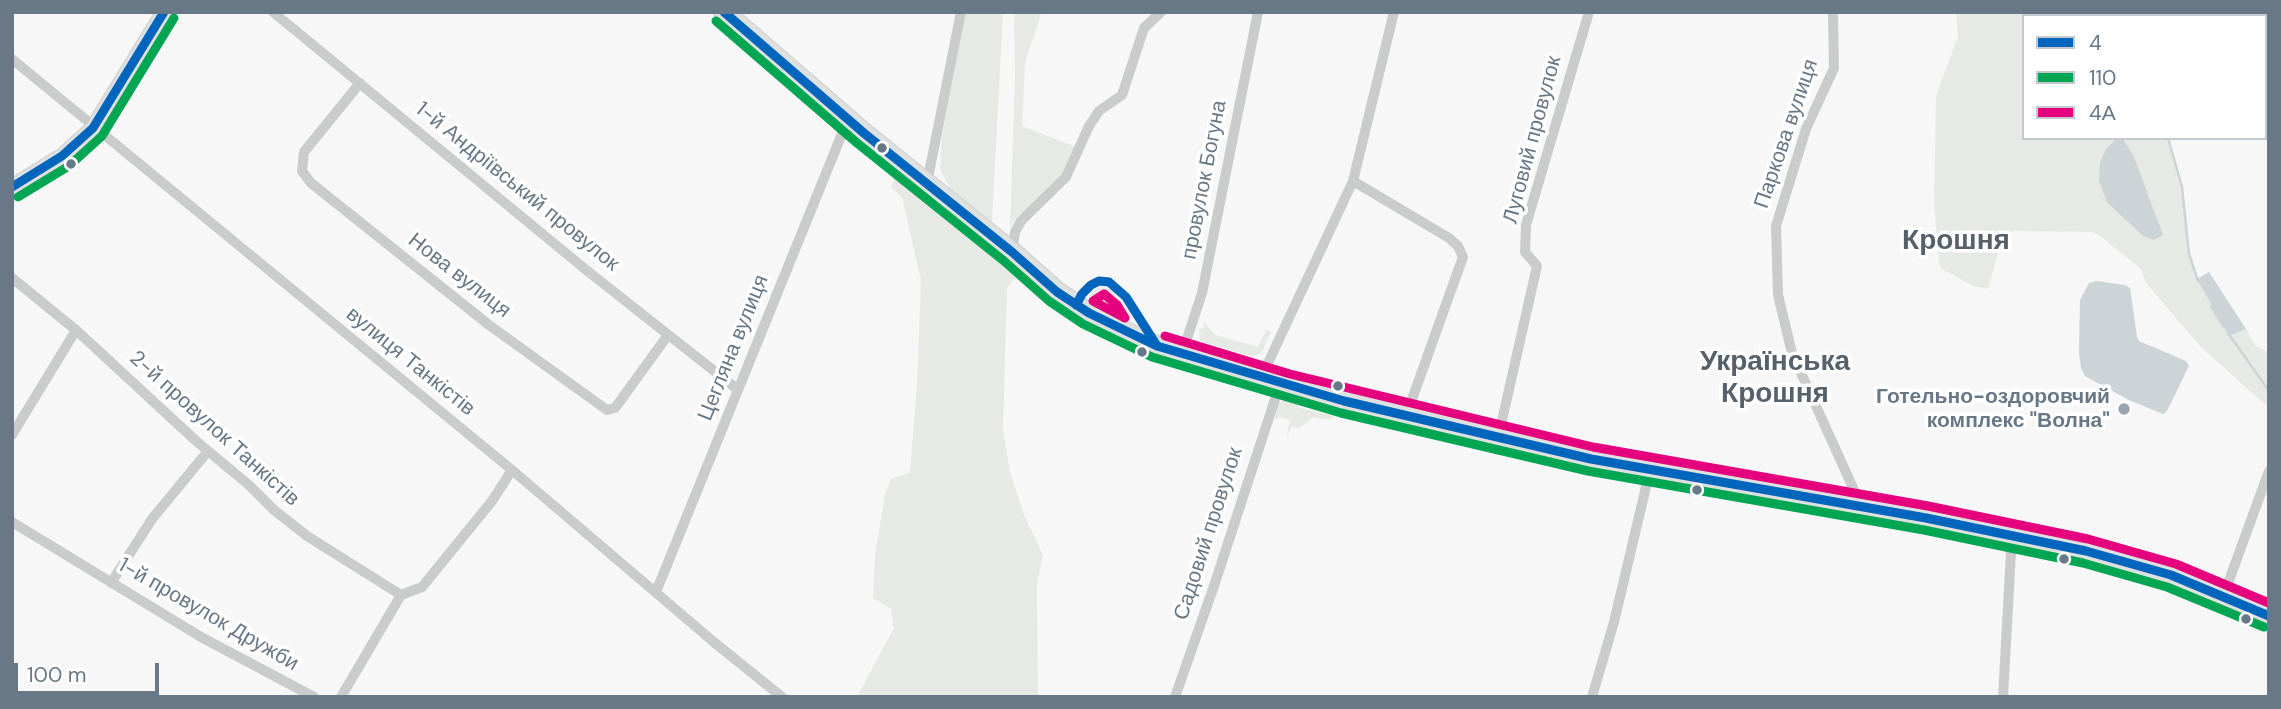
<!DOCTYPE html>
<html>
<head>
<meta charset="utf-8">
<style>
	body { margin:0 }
	#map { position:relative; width:2281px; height:709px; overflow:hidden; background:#f7f7f7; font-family:"DM Sans",sans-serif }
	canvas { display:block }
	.frame { position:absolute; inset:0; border:14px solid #687886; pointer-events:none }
	.legend { position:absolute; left:2022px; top:14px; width:245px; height:126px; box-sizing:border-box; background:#fff; border:2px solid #c3c9cf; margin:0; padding:9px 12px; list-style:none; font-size:21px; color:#687886 }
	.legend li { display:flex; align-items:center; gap:14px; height:35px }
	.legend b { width:35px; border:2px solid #c3c9cf }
	.scale { position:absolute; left:14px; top:663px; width:145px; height:32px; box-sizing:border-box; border:4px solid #687886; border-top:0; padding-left:9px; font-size:21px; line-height:24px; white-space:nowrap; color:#687886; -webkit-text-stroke:5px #fff; paint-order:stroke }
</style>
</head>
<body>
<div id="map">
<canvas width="2281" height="709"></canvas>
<div class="frame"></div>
<ul class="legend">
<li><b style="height:9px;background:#0065bd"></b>4</li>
<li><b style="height:9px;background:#00a651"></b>110</li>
<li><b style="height:9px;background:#e5007d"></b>4А</li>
</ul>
<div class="scale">100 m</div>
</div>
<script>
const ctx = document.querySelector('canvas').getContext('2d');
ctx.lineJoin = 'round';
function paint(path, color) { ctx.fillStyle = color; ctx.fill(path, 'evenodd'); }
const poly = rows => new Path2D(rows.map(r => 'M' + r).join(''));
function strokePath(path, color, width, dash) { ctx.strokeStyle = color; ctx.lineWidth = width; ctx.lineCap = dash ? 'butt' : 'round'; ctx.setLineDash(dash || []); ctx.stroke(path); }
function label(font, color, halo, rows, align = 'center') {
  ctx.font = font + ' "DM Sans",sans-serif'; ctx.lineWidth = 7; ctx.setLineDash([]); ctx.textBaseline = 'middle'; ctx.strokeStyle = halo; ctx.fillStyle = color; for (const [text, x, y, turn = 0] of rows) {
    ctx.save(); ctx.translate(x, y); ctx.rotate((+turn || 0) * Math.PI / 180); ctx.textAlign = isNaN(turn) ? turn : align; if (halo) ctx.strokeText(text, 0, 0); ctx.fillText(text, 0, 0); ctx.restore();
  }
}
paint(poly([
	[966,12,1003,12,992,222,951,190,940,170,942,136],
	[1014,12,1042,12,1025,62,1022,126,1076,147,1056,184,1013,221,1010,229,1015,77],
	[1956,12,2107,12,2109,16,2024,16,2024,138,2168,138,2182,187,2189,254,2197,279,2229,335,2246,329,2255,345,2269,353,2269,408,2202,348,2146,283,2141,269,2099,235,2092,232,2013,231,2000,246,1988,289,1973,286,1940,268,1934,205,1936,96,1958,36],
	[895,178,957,221,1022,278,1014,279,1007,288,1003,429,1010,472,1024,515,1043,555,1037,584,1038,697,857,697,894,628,891,609,873,598,875,554,885,495,891,479,910,473,917,384,921,280,902,197,891,187],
	[1098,287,1111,289,1131,315,1130,320,1089,295],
	[1204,322,1215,335,1258,347,1266,330,1271,332,1261,354,1252,356,1200,341,1199,328,1203,329],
	[1285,399,1293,401,1300,408,1334,416,1333,418,1328,420,1314,417,1299,428,1292,426,1286,439,1290,420,1280,417,1274,420,1279,404]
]), '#e6e9e4');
paint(poly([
	[2117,138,2123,139,2134,157,2163,235,2154,240,2143,236,2107,202,2099,181,2100,163,2106,149],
	[2209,272,2246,329,2229,336,2197,279],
	[2097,281,2125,285,2130,288,2137,337,2139,341,2186,361,2189,366,2167,411,2163,414,2129,400,2085,376,2081,368,2079,353,2080,300,2089,283]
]), '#ccd4d8');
strokePath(poly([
	[2107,12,2109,16],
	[2168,138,2182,187,2189,254,2198,281],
	[2211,306,2224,327],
	[2228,333,2269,391]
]), '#ccd4d8', 2.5);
const secondary = poly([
	[12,187,62,156,93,128,164,12]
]);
const highway = poly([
	[724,12,865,134,1012,252,1057,292,1089,313,1123,331,1157,346,1287,386,1344,401,1591,459,1926,518,2086,551,2171,575,2269,616]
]);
strokePath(secondary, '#d4d5d6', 17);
strokePath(highway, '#d3d4d4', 22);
strokePath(poly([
	[273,12,585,269,737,389],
	[1833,12,1834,68,1806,129,1776,226,1778,295,1792,353,1854,490,1854,505],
	[12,59,512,470,715,643,782,697],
	[360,83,304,152,302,171,311,183,489,325,607,410,615,408,668,335],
	[1353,181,1449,238,1458,246,1463,257,1406,416],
	[927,183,961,12],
	[1012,252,1015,232,1021,221,1066,177,1089,126,1099,111,1122,95,1144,28,1161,12],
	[12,278,76,330,195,440,250,486,274,510,307,536,401,595],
	[1182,354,1202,293,1258,12],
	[1261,378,1353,181,1394,12],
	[12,435,76,330],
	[1498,438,1537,266,1525,252,1526,225,1589,12],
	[12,522,201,637,314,697],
	[111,583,152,519,208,451],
	[656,592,848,119],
	[2223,597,2269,471],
	[341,697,401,595,422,587,492,501,512,470],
	[1175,697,1214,586,1280,384],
	[1592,697,1614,622,1650,470],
	[2003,697,2012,534]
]), '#cacccc', 10);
strokePath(secondary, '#dfe0e0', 14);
strokePath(highway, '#dfe0e0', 19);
strokePath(poly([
	[724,12,865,134,1012,252,1057,292,1089,313,1157,346,1344,401,1591,459,1926,518,2086,551,2171,575,2269,616],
	[12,187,62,156,93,128,164,12],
	[1076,305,1082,294,1091,285,1099,281,1109,282,1126,297,1157,346]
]), '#0065bd', 9);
strokePath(poly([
	[716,21,857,143,1004,261,1049,301,1083,324,1152,357,1341,413,1588,471,1924,530,2083,563,2167,587,2264,627],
	[18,197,69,166,102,136,174,18]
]), '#00a651', 9);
strokePath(poly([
	[1104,294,1117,305,1125,318,1093,301,1104,294],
	[1165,336,1290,374,1593,447,1928,506,2088,539,2176,564,2269,603]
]), '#e5007d', 9);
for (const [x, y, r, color] of [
	[882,148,6,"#687886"],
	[71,164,6,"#687886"],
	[1142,352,6,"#687886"],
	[1338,386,6,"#687886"],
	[2124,409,7,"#9aa4ae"],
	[1697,490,6,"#687886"],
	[2064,559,6,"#687886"],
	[2246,619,6,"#687886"]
]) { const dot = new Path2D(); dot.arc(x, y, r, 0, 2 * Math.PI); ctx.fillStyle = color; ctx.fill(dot); strokePath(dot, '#fff', 2.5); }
label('21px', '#687886', '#fff', [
	["Паркова вулиця",1787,134,-71],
	["Луговий провулок",1533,140,-75],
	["провулок Богуна",1205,180,-79],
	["1-й Андріївський провулок",517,187,39],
	["Нова вулиця",459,276,38],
	["Цегляна вулиця",734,348,-68],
	["вулиця Танкістів",410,362,39],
	["2-й провулок Танкістів",214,429,42],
	["Садовий провулок",1209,534,-72],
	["1-й провулок Дружби",208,615,30]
]);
label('bold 21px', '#687886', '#fff', [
	["Готельно-оздоровчий",2110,397],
	["комплекс \"Волна\"",2110,421]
], 'right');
label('bold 28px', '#56616b', '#fff', [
	["Крошня",1956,242],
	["Українська",1775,363],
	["Крошня",1775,395]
]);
</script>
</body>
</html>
